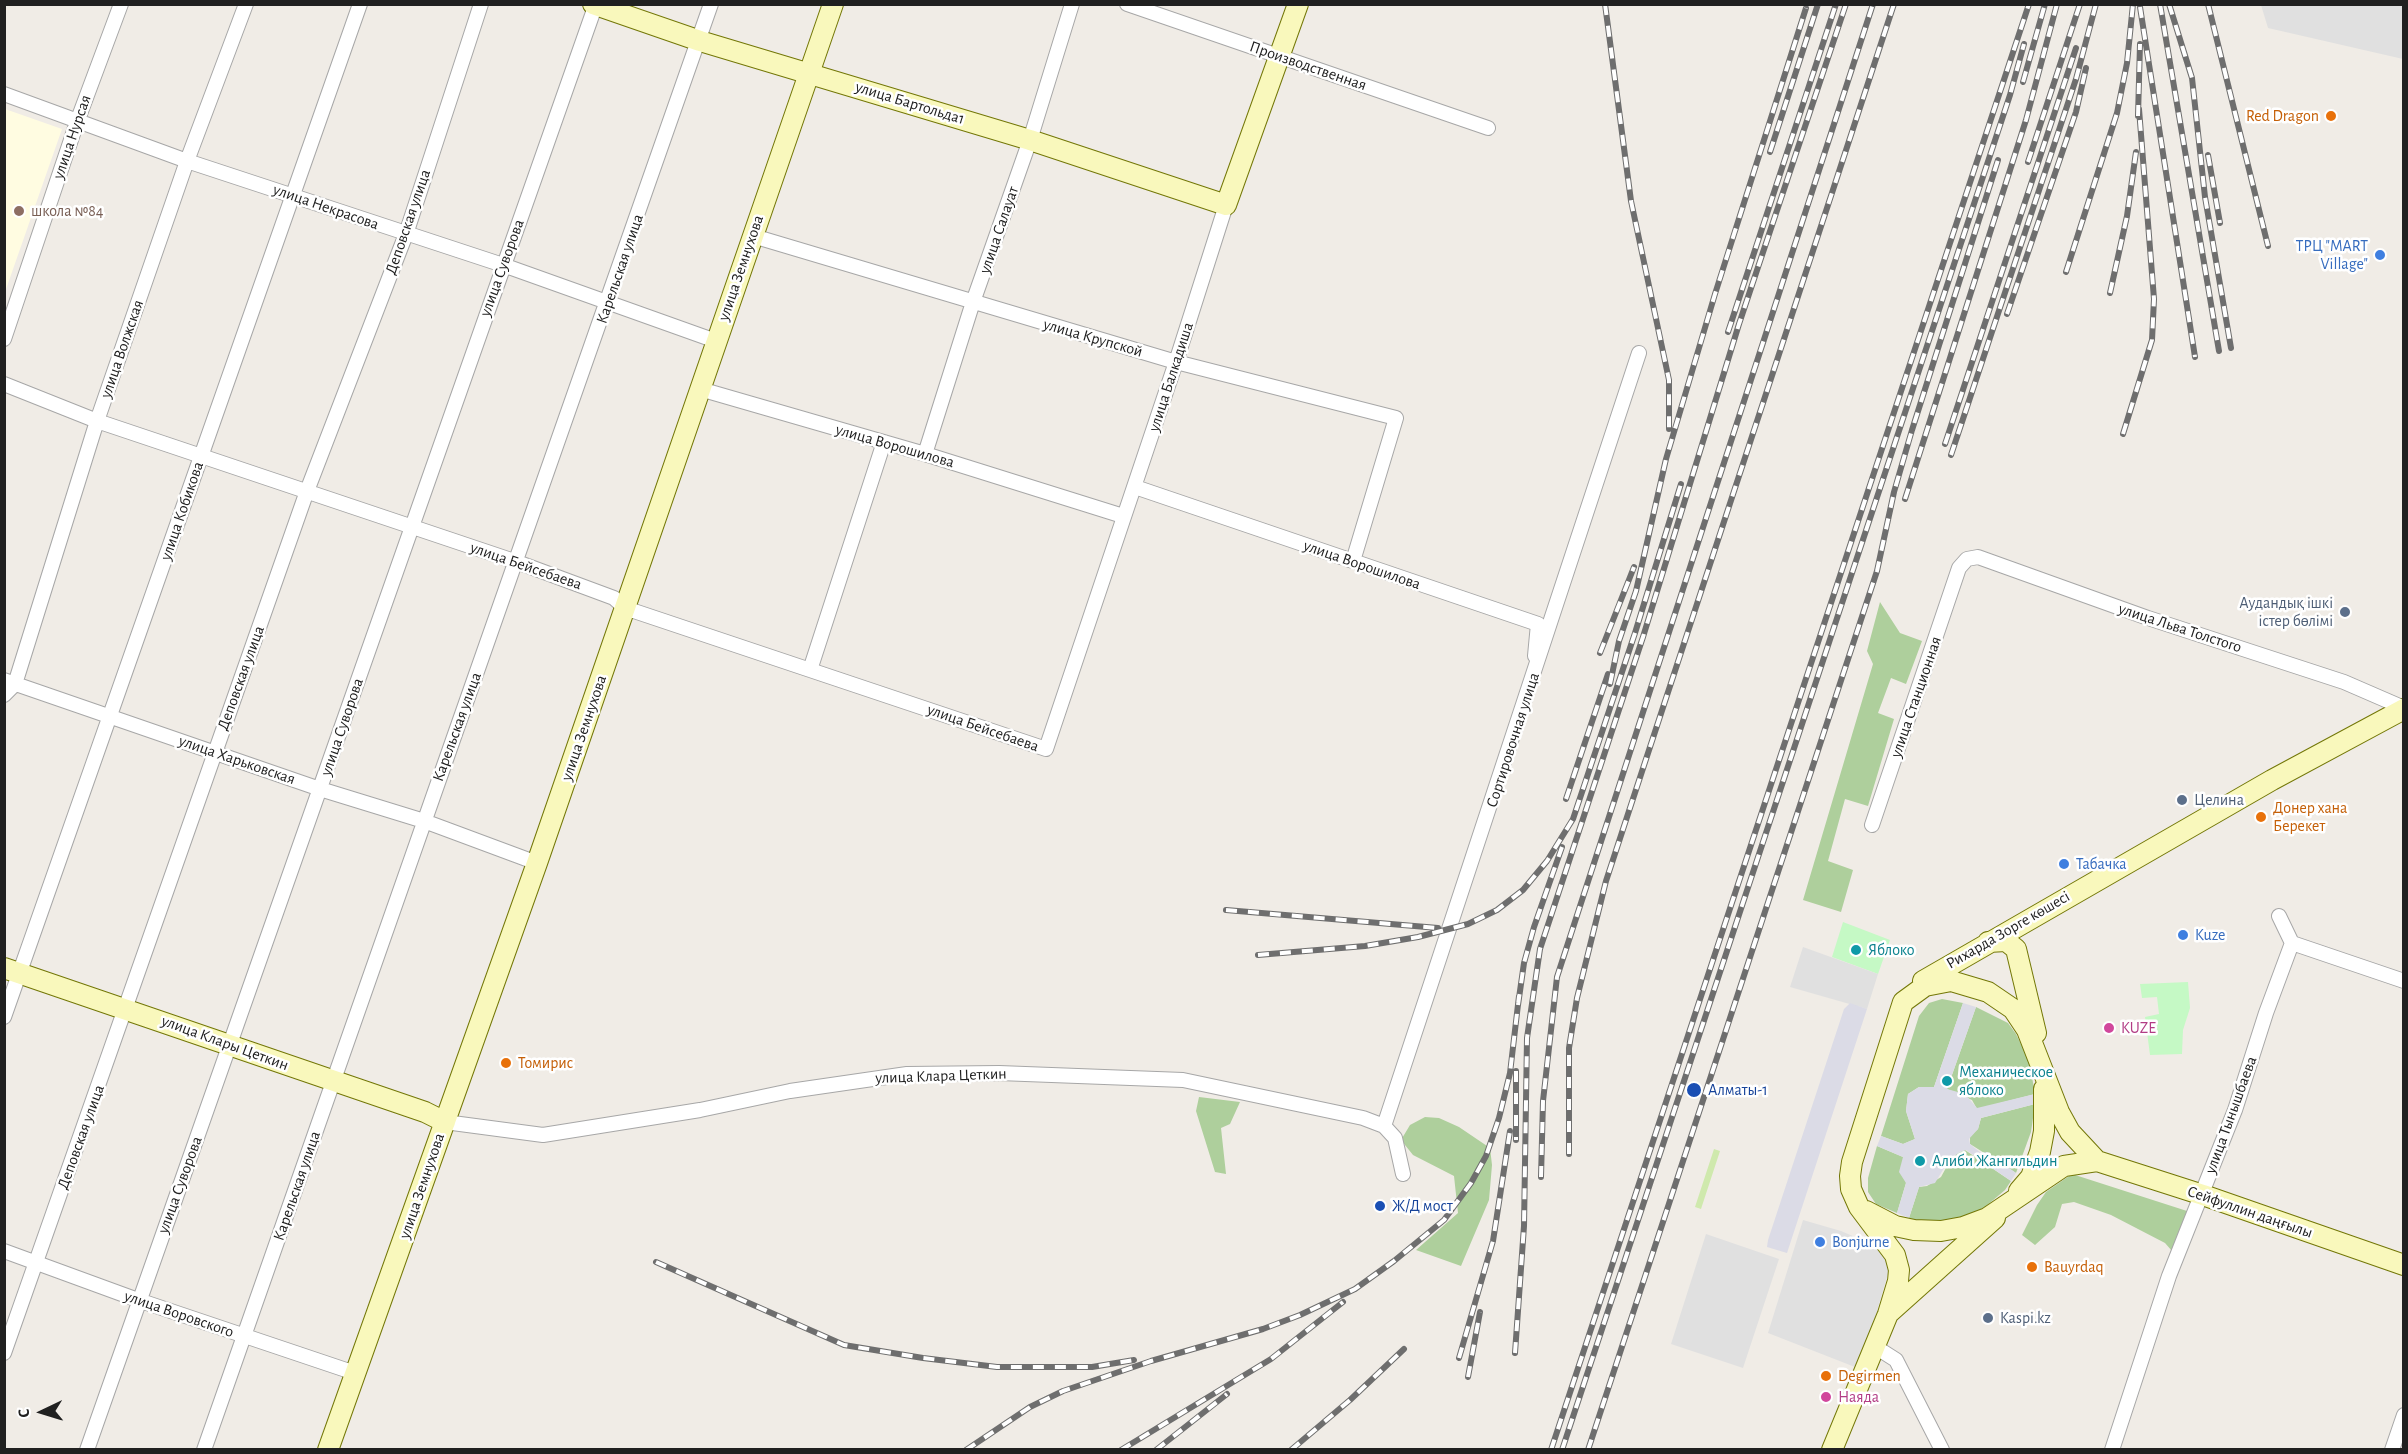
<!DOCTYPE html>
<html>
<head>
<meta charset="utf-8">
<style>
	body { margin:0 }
	#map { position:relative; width:2408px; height:1454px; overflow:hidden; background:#f0ece6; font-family:"Alegreya Sans",sans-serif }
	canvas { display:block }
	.frame { position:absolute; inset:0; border:6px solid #202020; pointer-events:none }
	.north { position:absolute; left:12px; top:1382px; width:60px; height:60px; -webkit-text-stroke:4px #fff; paint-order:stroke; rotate:266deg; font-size:16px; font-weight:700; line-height:24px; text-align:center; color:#202020 }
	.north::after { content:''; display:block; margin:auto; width:21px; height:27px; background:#202020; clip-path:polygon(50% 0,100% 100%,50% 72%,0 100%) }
</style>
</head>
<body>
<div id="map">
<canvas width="2408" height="1454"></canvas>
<div class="frame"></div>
<div class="north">С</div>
</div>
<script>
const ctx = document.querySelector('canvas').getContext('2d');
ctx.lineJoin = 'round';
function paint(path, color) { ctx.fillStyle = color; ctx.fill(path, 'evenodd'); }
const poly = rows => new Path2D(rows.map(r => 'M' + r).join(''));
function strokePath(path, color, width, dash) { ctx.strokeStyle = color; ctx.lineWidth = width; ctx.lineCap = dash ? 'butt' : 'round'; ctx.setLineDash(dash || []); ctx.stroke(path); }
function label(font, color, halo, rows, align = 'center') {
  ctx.font = font + ' "Alegreya Sans",sans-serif'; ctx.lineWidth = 5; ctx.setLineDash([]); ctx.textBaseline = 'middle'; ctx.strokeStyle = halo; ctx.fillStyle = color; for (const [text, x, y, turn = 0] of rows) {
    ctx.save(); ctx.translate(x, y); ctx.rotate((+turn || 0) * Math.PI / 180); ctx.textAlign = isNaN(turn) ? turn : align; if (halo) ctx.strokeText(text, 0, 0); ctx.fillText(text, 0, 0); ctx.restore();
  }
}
paint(poly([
	[5,109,62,129,5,292,4,109]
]), '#fffce1');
paint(poly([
	'1955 1117a8 8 0 1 1 16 0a8 8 0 1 1-16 0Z',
	[1714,1149,1720,1151,1701,1209,1695,1207]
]), '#cfe9ad');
paint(poly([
	[1880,602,1900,633,1922,641,1906,684,1891,678,1878,713,1894,719,1868,806,1845,799,1828,861,1853,870,1841,912,1803,900,1873,664,1867,651],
	[1942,999,1963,1003,1934,1087,1919,1087,1908,1094,1906,1111,1915,1139,1903,1144,1881,1136,1919,1016,1929,1003],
	[1976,1007,2008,1023,2016,1034,2029,1060,2035,1094,1977,1109,1972,1100,1947,1089],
	[1199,1097,1240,1102,1230,1124,1221,1128,1226,1174,1215,1172,1196,1111],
	[2035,1104,2031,1132,2016,1173,1970,1144,1970,1136,1978,1129,1981,1118],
	[1425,1117,1439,1118,1459,1127,1490,1148,1492,1165,1489,1200,1461,1266,1416,1250,1458,1213,1454,1176,1413,1155,1401,1140,1410,1125],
	[1877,1146,1903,1157,1906,1183,1897,1213,1876,1204,1868,1192,1868,1178],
	[1965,1150,2011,1181,2005,1190,1985,1207,1961,1218,1946,1223,1917,1221,1909,1218,1919,1187,1927,1186,1941,1177,1953,1155],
	[2072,1174,2187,1211,2172,1251,2165,1243,2111,1215,2074,1202,2062,1204,2055,1227,2035,1245,2022,1235,2037,1205,2046,1192]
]), '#aecf9c');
paint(poly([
	[1843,922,1890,940,1878,974,1832,957],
	[2188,982,2190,1008,2183,1030,2182,1054,2150,1055,2145,1017,2159,1014,2157,997,2142,998,2140,984]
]), '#c5f9c5');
paint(poly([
	[2261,5,2403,5,2403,59,2268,28],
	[1803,947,1878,974,1867,1009,1790,987],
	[1803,1220,1841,1231,1876,1246,1890,1267,1860,1369,1768,1333],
	[1706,1234,1779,1259,1743,1368,1671,1344]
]), '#e0e0e0');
paint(poly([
	[1850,1003,1867,1009,1787,1253,1767,1247,1768,1240,1844,1009],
	[1963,1003,1976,1007,1947,1089,1965,1094,1977,1108,2035,1094,2035,1104,1981,1118,1978,1129,1969,1139,1970,1144,1981,1153,1987,1152,2016,1173,2011,1181,1966,1150,1960,1152,1949,1160,1935,1183,1919,1187,1909,1218,1897,1213,1906,1183,1899,1172,1903,1157,1877,1146,1881,1136,1903,1144,1915,1139,1906,1111,1908,1094,1919,1087,1934,1087]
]), '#dbdbe6');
const street = poly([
	[1127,4,1488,128],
	[4,94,187,161,503,265,716,341],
	[753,236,1176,362,1396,418,1353,561],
	[4,339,77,122,121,4],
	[4,384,97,421,517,562,614,598,625,608,1046,749,1176,362,1226,205],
	[700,389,925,454,1123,516],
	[925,454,973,302,1030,140,1072,4],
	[1135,487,1538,624,1535,656],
	[810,670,884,442],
	[4,680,320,789,424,821,537,863],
	[4,695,15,684,97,421,187,161,246,4],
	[1872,825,1959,568,1967,559,1978,557,2148,618,2344,682,2404,708],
	[2292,943,2404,981],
	[4,1017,360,4],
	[445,1122,543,1135,700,1110,790,1091,907,1074,999,1073,1183,1080,1363,1118,1384,1126,1395,1138,1403,1174],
	[1384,1126,1639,353],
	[4,1251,138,1300,355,1373],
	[1874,1346,1896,1360,1942,1450],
	[4,1353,307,491,406,234,481,4],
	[87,1450,596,4],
	[204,1450,711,4],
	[2112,1450,2169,1276,2235,1110,2266,1013,2292,943,2279,916],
	[2392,1450,2404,1415]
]);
const secondary = poly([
	[593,4,700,41,1030,140,1226,205,1298,4],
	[1988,942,2006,941,2016,949,2036,1033],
	[4,968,425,1112,445,1122],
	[1923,981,2272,780,2404,709],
	[2019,1191,2031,1177,2040,1152,2044,1131,2044,1089],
	[1866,1211,1895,1226,1914,1230,1941,1231,1963,1227,1987,1218,2064,1166,2097,1161,2203,1195,2404,1265],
	[1890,1312,1995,1218],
	[328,1450,537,863,833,4],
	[1832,1450,1888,1314,1898,1281,1899,1270,1895,1255,1859,1207,1851,1189,1850,1176,1852,1162,1903,1002,1925,986,1951,981,1988,992,2013,1009,2027,1030,2059,1112,2070,1132,2097,1161]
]);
strokePath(street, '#a7a7a7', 16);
strokePath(secondary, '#737707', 22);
strokePath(street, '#fff', 14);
strokePath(secondary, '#f9f8bc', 20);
const rail = poly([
	[1605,4,1631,201,1669,380,1669,429],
	[2160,4,2219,351],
	[2169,4,2192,78,2205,197,2231,348],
	[2208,4,2268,246],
	[2140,7,2195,357],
	[2023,82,2045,4],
	[2138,116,2140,44],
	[1770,152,1818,4],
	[2208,155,2220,223],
	[2028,162,2080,4],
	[2066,272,2117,113,2127,63,2133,4],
	[2110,293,2127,216,2136,152],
	[2007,314,2076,112,2086,68],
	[1728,332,1836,4],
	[2123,434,2152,340,2154,299,2139,109],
	[1945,444,2076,48],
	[1951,455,2076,79,2096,4],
	[1905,499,2026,120,2057,4],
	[1600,653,1634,567],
	[1610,684,1619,641,1636,591,1666,459,1715,294,1806,8],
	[1566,799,1608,674],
	[1226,910,1438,928],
	[1258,955,1365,946,1418,937,1468,924,1497,910,1523,890,1547,861,1573,819,1635,633,1681,484],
	[1518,1005,1524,963,1534,927,1562,847],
	[1516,1071,1516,1140],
	[1569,1154,1569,1048,1577,998,1606,881,1894,4],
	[1541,1177,1543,1101,1557,977,1873,4],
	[656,1262,844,1345,923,1358,997,1367,1092,1367,1134,1360],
	[1515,1353,1524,1226,1527,1038,1540,949,1643,637,1739,324,1846,4],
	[1459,1358,1493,1241,1510,1131],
	[1468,1377,1480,1312],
	[966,1450,1030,1407,1063,1391,1151,1361,1263,1329,1300,1315,1355,1289,1394,1261,1444,1220,1471,1183,1486,1156,1499,1118,1510,1073,1519,996],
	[1121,1450,1271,1359,1343,1302],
	[1156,1450,1227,1394],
	[1291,1450,1350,1400,1404,1349],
	[1551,1450,2029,4],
	[1562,1450,2010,95,2024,44],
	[1588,1450,1877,571,1894,492,1912,430,1998,160]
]);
strokePath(rail, '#6e6e6e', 6);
strokePath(rail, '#fff', 4, [11]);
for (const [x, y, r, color] of [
	[2331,116,6,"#e8710a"],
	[19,211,6,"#8d6e63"],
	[2380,255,6,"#3f7fe0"],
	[2345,612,6,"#5c6f8a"],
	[2182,800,6,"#5c6f8a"],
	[2261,817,6,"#e8710a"],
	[2064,864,6,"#3f7fe0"],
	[2183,935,6,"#3f7fe0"],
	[1856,950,6,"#0f9aa8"],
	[2109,1028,6,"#d1479c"],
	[506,1063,6,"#e8710a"],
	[1947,1081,6,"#0f9aa8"],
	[1694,1090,8,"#1a4fb4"],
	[1920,1161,6,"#0f9aa8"],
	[1380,1206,6,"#1a4fb4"],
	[1820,1242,6,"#3f7fe0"],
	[2032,1267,6,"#e8710a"],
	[1988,1318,6,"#5c6f8a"],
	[1826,1376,6,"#e8710a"],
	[1826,1397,6,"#d1479c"]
]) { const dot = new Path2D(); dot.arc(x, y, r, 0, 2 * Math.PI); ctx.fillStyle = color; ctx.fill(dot); strokePath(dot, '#fff', 2); }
label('16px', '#202020', '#fff', [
	["Производственная",1308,66,19],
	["улица Бартольда1",910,103,17],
	["улица Нурсая",72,137,-71],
	["улица Некрасова",326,207,19],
	["Деповская улица",408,222,-71],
	["улица Салауат",999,230,-71],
	["улица Суворова",502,268,-70],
	["улица Земнухова",741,268,-71],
	["Карельская улица",620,269,-71],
	["улица Крупской",1093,338,16],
	["улица Волжская",122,349,-71],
	["улица Балкадиша",1171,377,-72],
	["улица Ворошилова",895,446,16],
	["улица Кобикова",182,511,-71],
	["улица Ворошилова",1362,565,19],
	["улица Бейсебаева",526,566,19],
	["улица Льва Толстого",2180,628,18],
	["Деповская улица",241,678,-70],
	["улица Станционная",1916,697,-71],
	["улица Суворова",342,727,-71],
	["Карельская улица",457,727,-70],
	["улица Земнухова",584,728,-71],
	["улица Бейсебаева",983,728,19],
	["Сортировочная улица",1513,740,-72],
	["улица Харьковская",237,760,19],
	["Рихарда Зорге көшесі",2008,930,-30],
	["улица Клары Цеткин",225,1043,20],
	["улица Клара Цеткин",941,1076,-2],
	["улица Тынышбаева",2231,1115,-70],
	["Деповская улица",81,1137,-70],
	["улица Суворова",180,1185,-70],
	["Карельская улица",297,1186,-71],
	["улица Земнухова",422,1186,-71],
	["Сейфуллин даңғылы",2250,1212,19],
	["улица Воровского",179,1314,19]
]);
label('16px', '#c56008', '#fff', [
	["Red Dragon",2319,116,"right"],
	["Донер хана",2273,808],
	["Берекет",2273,826],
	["Томирис",518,1063],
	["Bauyrdaq",2044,1267],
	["Degirmen",1838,1376]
], 'left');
label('16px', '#785e54', '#fff', [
	["школа №84",31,211]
], 'left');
label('16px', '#366cbe', '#fff', [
	["ТРЦ \"MART",2368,246,"right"],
	["Village\"",2368,264,"right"],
	["Табачка",2076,864],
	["Kuze",2195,935],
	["Bonjurne",1832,1242]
], 'left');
label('16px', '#4e5e75', '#fff', [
	["Аудандық ішкі",2333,603,"right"],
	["істер бөлімі",2333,621,"right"],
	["Целина",2194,800],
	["Kaspi.kz",2000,1318]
], 'left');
label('16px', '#0d838f', '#fff', [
	["Яблоко",1868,950],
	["Механическое",1959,1072],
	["яблоко",1959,1090],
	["Алиби Жангильдин",1932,1161]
], 'left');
label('16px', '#b23c85', '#fff', [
	["KUZE",2121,1028],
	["Наяда",1838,1397]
], 'left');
label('16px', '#164399', '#fff', [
	["Алматы-1",1708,1090],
	["Ж/Д мост",1392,1206]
], 'left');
</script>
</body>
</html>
